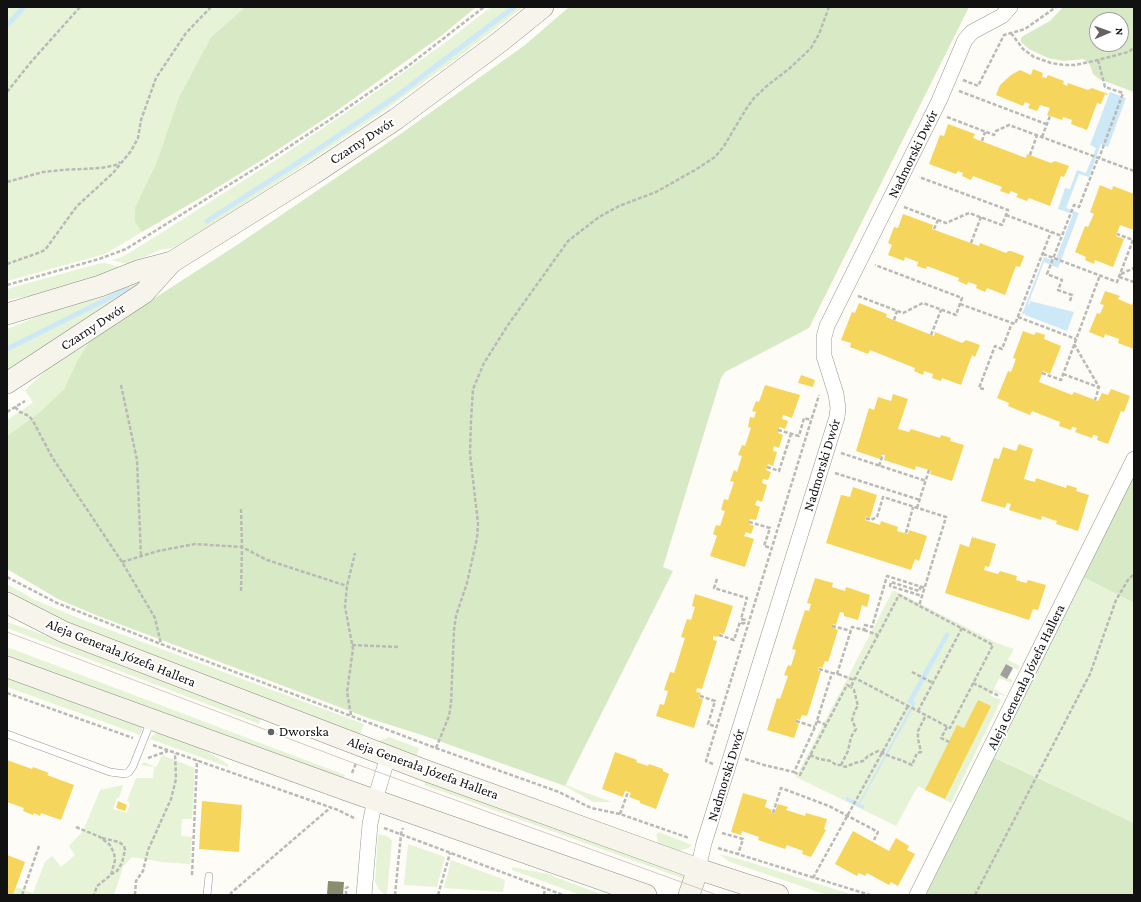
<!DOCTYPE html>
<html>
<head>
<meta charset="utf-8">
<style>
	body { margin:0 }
	#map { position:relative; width:1141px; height:902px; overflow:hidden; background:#fdfcf7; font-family:"Crimson Pro",serif }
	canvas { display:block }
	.frame { position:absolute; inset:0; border:8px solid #111; pointer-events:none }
	.north { position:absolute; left:1089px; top:12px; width:40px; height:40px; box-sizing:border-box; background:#fff; border:1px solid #a0a0a0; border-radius:50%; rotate:88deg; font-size:11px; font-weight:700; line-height:16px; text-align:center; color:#111 }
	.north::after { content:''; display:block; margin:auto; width:14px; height:18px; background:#646362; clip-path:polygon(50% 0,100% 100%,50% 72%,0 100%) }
</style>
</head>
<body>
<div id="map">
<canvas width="1141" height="902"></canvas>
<div class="frame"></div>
<div class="north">N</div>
</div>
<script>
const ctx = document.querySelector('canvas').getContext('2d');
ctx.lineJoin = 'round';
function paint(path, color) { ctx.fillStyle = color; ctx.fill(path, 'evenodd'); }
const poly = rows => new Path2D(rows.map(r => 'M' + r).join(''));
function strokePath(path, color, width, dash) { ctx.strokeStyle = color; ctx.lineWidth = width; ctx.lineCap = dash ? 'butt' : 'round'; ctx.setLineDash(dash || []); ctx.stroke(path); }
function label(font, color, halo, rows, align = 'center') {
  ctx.font = font + ' "Crimson Pro",serif'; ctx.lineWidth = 4; ctx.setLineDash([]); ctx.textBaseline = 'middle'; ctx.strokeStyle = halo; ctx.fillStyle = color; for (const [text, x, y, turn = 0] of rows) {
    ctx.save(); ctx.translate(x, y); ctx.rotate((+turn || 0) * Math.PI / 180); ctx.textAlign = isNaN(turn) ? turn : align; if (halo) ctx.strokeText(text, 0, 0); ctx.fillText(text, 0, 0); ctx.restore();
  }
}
paint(poly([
	[7,7,245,7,211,37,179,97,156,164,135,207,135,222,142,232,105,254,7,281],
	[491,7,523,7,457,58,378,115,289,175,193,236,172,248,160,250,131,263,127,264,111,260,122,257,131,252,279,158,367,98,446,42],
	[105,263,120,267,122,269,43,293,7,300,7,289,97,264],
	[139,281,140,284,7,372,7,329,42,315],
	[91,339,77,361,64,389,40,412,7,436,7,420,33,403,25,390,51,366],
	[1083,577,1134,603,1134,823,994,757],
	[7,584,35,600,83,620,364,724,360,735,76,627,7,593],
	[893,590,997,643,1014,649,1008,660,1020,666,1018,670,1006,664,1000,675,1013,680,1011,683,999,678,994,689,1005,695,1004,696,993,691,992,692,991,696,1001,700,951,803,918,786,896,826,796,777],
	[7,622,59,640,261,718,259,724,7,628],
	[7,647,345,775,343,779,7,658],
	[7,677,143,727,140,735,7,687],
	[158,732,200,747,229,765,228,767,150,739,153,735],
	[389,737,419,748,416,757,377,742],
	[162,755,195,768,192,819,182,819,181,836,192,837,190,864,161,862,132,857,123,867,114,895,13,895,16,887,33,893,45,862,52,856,61,867,75,855,69,846,83,831,100,790,123,785,123,786,119,798,117,798,113,809,127,813,130,803,127,801,136,778,153,778,154,767,141,765,144,762,156,767],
	[426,779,685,873,690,881,424,785],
	[566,785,581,791,612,802,593,802,565,786],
	[659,832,692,845,688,848,680,851,659,846,656,834],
	[378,834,389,837,392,841,387,894,384,894,378,888,375,882],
	[408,844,445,857,437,887,404,885],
	[719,854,746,861,853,895,827,895,730,862],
	[451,860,505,880,503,892,444,888],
	[512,867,553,875,552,876,604,895,581,895,512,870]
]), '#e7f3d7');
paint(poly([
	[245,7,476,7,441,36,335,112,265,158,207,194,142,232,135,222,135,207,156,164,179,97,211,37],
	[569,7,969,7,809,328,725,372,721,378,663,567,673,571,565,786,422,735,371,719,98,616,58,599,7,569,7,436,40,412,64,389,77,361,91,339,237,245,399,135,525,45],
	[1063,7,1134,8,1134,92,1099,79,1093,74,1090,65,1084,59,1064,61,1048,58,1029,49,1021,42,1021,38,1023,36,1050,21],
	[1097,20,1121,20,1121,44,1097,44],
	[1134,474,1134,603,1083,577],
	[993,757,1134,823,1134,895,924,895]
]), '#d8eac5');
paint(poly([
	[1110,92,1126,98,1108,147,1101,144,1089,177,1079,174,1066,208,1079,213,1058,268,1044,262,1028,304,1029,305,1030,301,1074,312,1067,331,1025,315,1025,313,1024,314,1022,314,1044,257,1055,261,1073,214,1058,209,1065,188,1070,189,1077,170,1086,173,1096,148,1090,145],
	[946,632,950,634,913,701,916,703,860,804,865,806,863,809,845,800,847,797,859,803,912,705,907,702]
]), '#cde8f7');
paint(poly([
	[1033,69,1043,73,1042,77,1046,78,1048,75,1064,81,1063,84,1067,86,1068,83,1088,90,1092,88,1108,94,1107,95,1105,94,1101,104,1097,103,1087,130,1071,124,1072,120,1063,117,1062,120,1047,115,1050,108,1040,105,1037,111,1028,108,1030,104,1025,102,1023,106,996,95,1000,85,1011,75,1020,70,1031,75],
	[948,124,975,134,973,138,1026,158,1027,154,1051,163,1055,161,1069,166,1064,177,1061,176,1050,206,1029,198,1027,201,1016,197,1018,194,1011,191,1009,194,1000,191,1002,187,973,176,971,180,962,176,963,173,958,171,956,174,929,164,940,135,944,136],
	[1100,185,1112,190,1113,186,1134,194,1134,230,1120,225,1116,236,1124,239,1113,267,1095,260,1094,264,1085,260,1086,257,1075,252,1085,226,1088,227,1094,214,1090,212],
	[903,214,933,225,932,229,979,246,980,243,1006,253,1008,251,1011,251,1024,256,1020,267,1016,266,1005,295,987,288,985,292,976,288,977,285,968,282,967,285,958,281,959,278,927,266,926,269,917,266,918,262,905,257,904,261,888,255,892,245,888,243,894,227,898,228],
	[1105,291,1120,296,1118,299,1132,305,1134,300,1134,349,1118,343,1119,339,1105,334,1104,338,1089,332,1097,313,1100,314,1104,305,1100,304],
	[859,303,887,314,886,317,934,336,935,332,962,343,966,340,980,345,975,357,972,355,961,385,942,378,941,381,932,378,933,374,924,371,923,375,914,371,915,368,870,350,868,354,850,347,851,343,841,340,852,312,855,313],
	[1023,331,1034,335,1036,332,1045,335,1044,339,1061,346,1050,374,1043,371,1039,382,1072,395,1074,392,1098,401,1102,393,1108,395,1111,389,1130,396,1124,412,1121,411,1108,444,1097,440,1098,436,1093,435,1092,438,1075,432,1077,428,1072,427,1071,430,1059,426,1060,422,1032,411,1030,415,1008,406,1009,403,997,398,1008,371,1011,372,1016,359,1013,358],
	[801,375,815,380,813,387,798,383],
	[765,385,800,395,792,418,783,415,782,419,788,421,785,429,779,427,778,433,783,435,779,448,774,446,773,451,777,452,773,466,768,464,766,470,771,472,768,480,763,479,762,483,767,485,762,502,757,500,755,505,760,507,756,520,750,519,749,522,749,524,754,526,751,534,746,532,744,536,754,539,745,567,710,556,717,536,713,534,716,525,720,526,725,511,721,510,724,499,728,500,734,482,730,481,734,470,737,472,742,456,738,455,742,445,745,446,751,428,748,427,750,417,754,418,756,412,752,411,756,401,759,402],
	[893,394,908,399,898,429,909,432,911,429,940,438,941,435,951,438,950,441,964,445,952,481,930,474,931,471,929,470,916,466,915,470,884,460,885,455,883,454,882,454,880,459,856,451,869,408,874,410,878,397,891,401],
	[1019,444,1033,449,1024,479,1035,482,1036,478,1066,488,1067,485,1077,488,1076,491,1089,495,1078,531,1056,524,1057,521,1053,520,1042,516,1041,520,1009,510,1011,504,1007,503,1005,508,981,501,994,458,999,459,1003,447,1016,451],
	[853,487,877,495,870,518,866,516,865,520,880,525,881,521,898,527,897,531,908,534,909,530,927,536,919,561,915,559,911,570,826,543,841,495,850,497],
	[972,537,996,544,989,567,985,566,984,570,998,574,1000,571,1017,576,1016,580,1026,583,1028,580,1046,585,1038,610,1033,609,1029,620,945,593,960,544,969,547],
	[815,578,833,583,832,587,845,591,846,587,870,595,867,607,862,605,858,620,844,616,844,613,840,612,836,625,833,624,832,627,838,630,828,662,825,661,822,668,819,667,818,671,821,671,807,716,802,715,800,720,797,719,796,723,799,724,794,738,767,730,777,698,780,699,788,676,784,675,788,665,791,666,796,650,792,649,805,610,809,611,811,604,807,603],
	[695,594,733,606,724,634,720,633,718,637,713,636,713,640,717,641,702,689,697,688,696,692,701,693,699,698,703,699,694,728,656,716,660,704,664,705,668,691,664,690,670,672,674,673,685,638,681,637,687,619,691,620,695,607,692,606],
	[978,700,991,706,945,799,925,790,957,725,964,728],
	[615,752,637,760,636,762,648,766,649,764,663,769,663,771,669,774,656,809,640,803,640,801,629,797,631,793,625,791,623,797,602,789],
	[7,760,32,769,33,767,49,773,47,775,74,785,61,820,41,813,40,816,34,813,33,815,23,811,24,808,7,802],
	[743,793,767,800,765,807,772,810,771,813,773,813,774,814,778,804,788,807,786,810,805,816,806,813,827,819,824,829,826,830,811,857,802,854,803,851,787,845,785,849,758,840,759,837,742,831,741,835,731,832],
	[118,801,127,805,125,811,116,808],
	[202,801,242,805,239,852,199,849],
	[853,831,889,851,896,838,909,846,907,850,915,854,898,886,891,882,889,885,867,873,865,876,859,873,857,876,835,864],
	[7,855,25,862,13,895,7,895]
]), '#f6d55c');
paint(poly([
	[328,881,344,882,343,895,327,895]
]), '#8c8c6e');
strokePath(poly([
	[7,25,24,7],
	[207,221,305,158,398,95,514,7],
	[7,349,127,289]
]), '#cde8f7', 5);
paint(poly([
	[1006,664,1013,668,1007,679,1000,675]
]), '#a19f9c');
const lane = poly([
	[7,734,110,772,125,774,129,772,133,766,151,721],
	[207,895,209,876]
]);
const street = poly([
	[698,869,704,843,837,417,838,408,836,394,824,356,824,337,827,326,939,101,965,40,972,32,1002,16,1010,7],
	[364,895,370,824,375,800,388,756],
	[917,895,1134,459]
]);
const secondary = poly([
	[7,314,100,286,138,271,172,262],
	[7,383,144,293,172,262,313,174,396,119,501,41,543,7],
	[7,603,64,632,424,770,698,869,778,895],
	[7,667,346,790,646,895],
	[689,895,698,869]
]);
strokePath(lane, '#979795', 8);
strokePath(street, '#979795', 16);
strokePath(secondary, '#8e8d8b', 22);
strokePath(poly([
	[1011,33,1023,49,1034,57,1051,63,1064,65,1075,65,1098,60,1128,52,1134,48],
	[1098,60,1105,87,1123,93,1099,158],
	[963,80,978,86,1004,35,1025,29,1056,7],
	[959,91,1046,124],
	[7,92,31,62,80,7],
	[947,117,994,135,996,131,1009,125,1134,171],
	[1042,137,1050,116],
	[982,141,985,132],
	[1030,155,1037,135],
	[7,182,43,172,62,170,101,168,116,165,120,162],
	[904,207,946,223,969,213,1002,225,1008,210,919,177],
	[1006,215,1062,236],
	[934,229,938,220],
	[971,243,981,217],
	[1043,254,1117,282,1133,240,1117,234],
	[7,264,38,253,45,250,77,206,113,173,131,151,138,138,141,120,156,78,186,33,211,7],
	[1121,274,1134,268],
	[1119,277,1134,282],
	[7,285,99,259,126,249,269,160,337,115,408,66,484,7],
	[858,296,903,313,923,303,956,315,962,298,875,265],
	[1070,301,1072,295,1058,290,1062,280,1047,274,1074,205,1079,207,1098,158],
	[960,304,1015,324,1051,232],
	[1018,317,1076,339],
	[894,320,897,311],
	[931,335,941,310],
	[1074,344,1099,387,1095,400],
	[1042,373,1061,380,1100,275],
	[1063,374,1098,387],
	[121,385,137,460,141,556],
	[984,389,979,388,995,346,1002,349,1012,323],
	[15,407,20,412,29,416,33,421,52,457,122,562,155,618,161,644],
	[7,412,25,401],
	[778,430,799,436,804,418,811,420],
	[841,453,926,481],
	[879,466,883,454],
	[767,467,779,471,791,434],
	[835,473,920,500],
	[917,508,929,470],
	[866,518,871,520,877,517,883,497,946,517,919,606],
	[749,522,770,528,764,546,772,548],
	[906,533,913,507],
	[122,562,158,551,195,544,242,547,267,560,347,586],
	[7,577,57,603,161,644,433,747,559,792,591,808,620,814,689,838],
	[717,579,714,588,747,598,741,619,745,620,744,624],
	[921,586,919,591,891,582,890,586,922,596],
	[241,591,242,547,241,509],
	[832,626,851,631],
	[864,630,878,635],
	[719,635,734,640,740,622,744,624],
	[352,645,399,647],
	[819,669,832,673],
	[912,672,933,683],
	[838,674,854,680],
	[973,683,999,696],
	[7,693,133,738],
	[700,696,715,701,708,724,717,727],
	[918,711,962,628],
	[351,715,347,692,353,649,345,607,347,586,355,553],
	[796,721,815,727],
	[817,721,826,725],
	[947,727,941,738,949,742],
	[153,745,338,810,356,819],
	[436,748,449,716,451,703,454,630,456,616,467,583,477,538,478,523,470,454,471,420,473,389,484,363,508,325,568,241,599,217,619,206,656,192,695,170,715,157,724,146,746,109,754,98,768,85,790,68,811,48,819,34,829,7],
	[810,755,819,759,831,761,836,765,841,765,845,767,855,763,863,761,868,756,878,751,894,758,901,760,912,765,917,753,921,752,918,739,918,731,926,715],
	[148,758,168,751],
	[745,759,764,765,794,772,815,727,832,673,837,674,852,627,864,630,865,625,872,627,887,576,925,588],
	[713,764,706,761,819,395],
	[841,765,848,751,851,737,856,729,852,720,855,710,858,706,854,690,851,687],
	[794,772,800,775,847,685,851,687,854,680,855,678,878,635,899,595,993,645,950,728,855,678],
	[352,773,356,763],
	[773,813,781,788,829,806,878,832,873,842],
	[620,814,628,792],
	[76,827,100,837,110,845,114,853,115,860,111,875,97,886,94,895],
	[384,828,563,895],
	[722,833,743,839,738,854],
	[102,838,119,842,124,846,125,850,122,863,117,871,112,874],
	[718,848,870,895],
	[192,875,197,760],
	[813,878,908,706],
	[22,895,39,846],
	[135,895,136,881,143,871,148,850,171,799,176,779,175,753],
	[231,895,231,893,330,808],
	[346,895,346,888,350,886],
	[395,895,401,834,403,828],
	[438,895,450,853],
	[544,895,545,888],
	[975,895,1090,674,1116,600,1128,580,1134,574]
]), '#b9b9b8', 2.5, [4, 2]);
strokePath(lane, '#fffffe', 7);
strokePath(street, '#fffffe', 15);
strokePath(secondary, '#f6f4eb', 21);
strokePath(poly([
	[7,632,356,764,717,895]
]), '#d9c6c7', 1);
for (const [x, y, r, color] of [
	[271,732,4,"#646362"]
]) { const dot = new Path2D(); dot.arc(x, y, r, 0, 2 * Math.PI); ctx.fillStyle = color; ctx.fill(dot); strokePath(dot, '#fff', 1.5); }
label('14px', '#111', '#fff', [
	["Czarny Dwór",362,141,-33],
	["Nadmorski Dwór",913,154,-64],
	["Czarny Dwór",93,327,-33],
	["Nadmorski Dwór",822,465,-73],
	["Aleja Generała Józefa Hallera",121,653,22],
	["Aleja Generała Józefa Hallera",1026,677,-64],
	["Aleja Generała Józefa Hallera",423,768,20],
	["Nadmorski Dwór",726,775,-73]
]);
label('14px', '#111', '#fff', [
	["Dworska",279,732]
], 'left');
</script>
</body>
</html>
